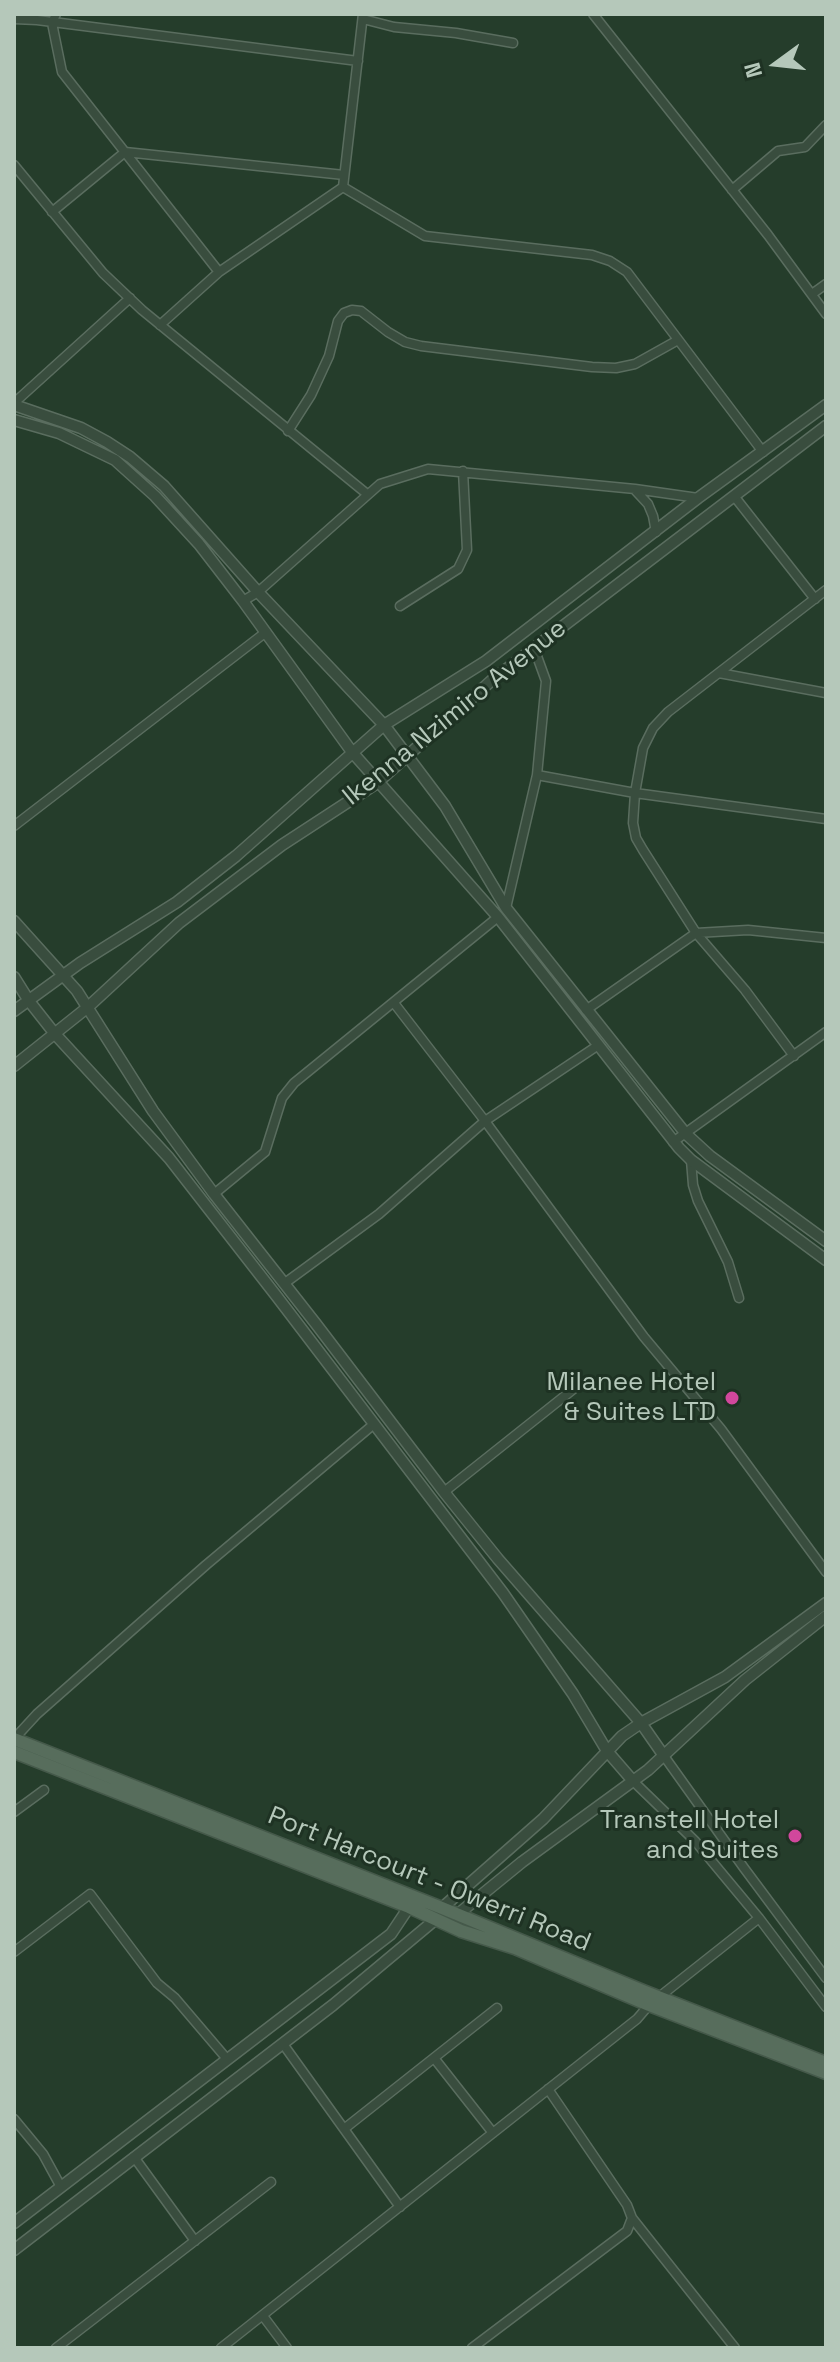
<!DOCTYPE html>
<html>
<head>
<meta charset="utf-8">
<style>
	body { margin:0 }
	#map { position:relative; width:840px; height:2362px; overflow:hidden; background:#253d2b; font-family:"Space Grotesk",sans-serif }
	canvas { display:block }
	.frame { position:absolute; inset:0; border:16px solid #b5c8ba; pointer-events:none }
	.north { position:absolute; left:736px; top:24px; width:80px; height:80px; -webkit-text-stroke:6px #1e3223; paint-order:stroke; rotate:255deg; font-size:22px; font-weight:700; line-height:32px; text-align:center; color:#b5c8ba }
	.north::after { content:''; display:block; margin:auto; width:28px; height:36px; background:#b5c8ba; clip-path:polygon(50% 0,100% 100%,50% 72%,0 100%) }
</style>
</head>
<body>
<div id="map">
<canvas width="840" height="2362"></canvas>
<div class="frame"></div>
<div class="north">N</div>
</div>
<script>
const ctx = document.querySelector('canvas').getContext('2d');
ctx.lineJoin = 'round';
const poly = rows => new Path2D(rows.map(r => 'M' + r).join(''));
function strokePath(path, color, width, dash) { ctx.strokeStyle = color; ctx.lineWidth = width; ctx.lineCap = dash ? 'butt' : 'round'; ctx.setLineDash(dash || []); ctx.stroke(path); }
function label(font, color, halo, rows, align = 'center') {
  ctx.font = font + ' "Space Grotesk",sans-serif'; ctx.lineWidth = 6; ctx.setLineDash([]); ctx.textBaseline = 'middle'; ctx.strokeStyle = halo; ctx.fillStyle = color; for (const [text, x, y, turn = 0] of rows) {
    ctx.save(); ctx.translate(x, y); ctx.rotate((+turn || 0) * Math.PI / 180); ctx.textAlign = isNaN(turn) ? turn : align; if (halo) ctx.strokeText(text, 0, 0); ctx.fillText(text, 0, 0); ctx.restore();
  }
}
const minor = poly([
	[56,14,52,23,62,72,219,272],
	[363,14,343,187,425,236,592,255,610,261,627,272,763,452],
	[593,14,768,235,826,314],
	[14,19,37,20,358,61],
	[363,19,394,27,456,33,513,43],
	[14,165,103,273,142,310,367,494],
	[732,190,778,151,805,147,826,125],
	[52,212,125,152,344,175],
	[812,294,826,284],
	[160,325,219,272,343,187],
	[14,403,130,298],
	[288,431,311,395,329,356,338,321,344,313,352,310,361,311,388,332,405,342,421,346,592,367,616,368,635,364,678,340],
	[635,490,648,504,653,516,656,532],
	[734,496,815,599],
	[243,601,258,592,380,484,428,469,635,489,698,498],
	[400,606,458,569,467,550,463,471],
	[719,673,826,693],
	[537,775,635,793,826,819],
	[14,826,266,632],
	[506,908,537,775,546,681,534,648],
	[394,1003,485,1121,644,1337,721,1429,826,1572],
	[586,1010,696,933,748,930,826,938],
	[794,1056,745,990,696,933,643,850,636,838,633,823,635,793,643,748,653,728,668,712,826,590],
	[673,1142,826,1032],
	[691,1160,693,1185,698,1201,728,1262,739,1298],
	[214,1194,265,1152,282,1098,294,1083,498,917],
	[285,1283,379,1214,485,1121,597,1046],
	[444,1492,576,1387],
	[14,1739,37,1714,206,1565,374,1424],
	[664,1756,744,1868,826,1978],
	[633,1781,695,1841,759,1918,826,2007],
	[14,1812,44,1790],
	[14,1952,90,1894,157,1983,175,1998,227,2059],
	[283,2044,400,2207],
	[434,2058,493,2133],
	[14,2119,43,2154,61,2187],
	[344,2129,497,2008],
	[134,2157,195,2241],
	[632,2218,735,2348],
	[263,2316,287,2348],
	[56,2348,271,2182],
	[221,2348,637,2019,649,2005,759,1918],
	[472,2348,627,2231,632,2218,627,2205,548,2089]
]);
const tertiary = poly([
	[14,405,81,428,107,442,130,457,164,486,258,592,384,725,445,806,506,908,686,1134,710,1156,826,1241],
	[14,420,59,433,115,460,155,496,199,544,243,601,352,752,498,917,679,1148,691,1160,826,1260],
	[14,921,77,991,153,1111,214,1194,316,1324,444,1492,498,1559,641,1723,664,1756],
	[14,977,29,1001,55,1034,169,1158,278,1298,503,1593,573,1694,607,1751,633,1781],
	[14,1011,80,963,177,902,236,856,384,725,486,661,698,498,826,405],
	[14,1066,88,1007,179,923,282,845,377,783,491,681,826,426],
	[442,1908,543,1819,622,1736,641,1723,725,1677,826,1603],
	[457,1915,522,1862,648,1770,745,1680,826,1616],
	[14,2223,391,1934,409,1907],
	[14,2250,333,2005,436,1919]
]);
const primary = poly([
	[14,1739,442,1908,643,1991,826,2063],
	[14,1752,409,1907,461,1931,515,1948,649,2005,826,2073]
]);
strokePath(minor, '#5a6d5f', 11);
strokePath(tertiary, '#5a6d5f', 13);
strokePath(primary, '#45594a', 15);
strokePath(minor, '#394d3e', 8);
strokePath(tertiary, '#394d3e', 10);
strokePath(primary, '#576d5c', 12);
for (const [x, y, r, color] of [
	[732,1398,8,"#d1479c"],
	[795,1836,8,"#d1479c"]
]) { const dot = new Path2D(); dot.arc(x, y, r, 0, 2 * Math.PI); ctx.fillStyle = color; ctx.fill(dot); strokePath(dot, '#1e3223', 3); }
label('26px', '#b5c8ba', '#1e3223', [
	["Ikenna Nzimiro Avenue",455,713,-39],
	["Port Harcourt - Owerri Road",429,1880,22]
]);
label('26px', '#b5c8ba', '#1e3223', [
	["Milanee Hotel",716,1383],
	["& Suites LTD",716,1413],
	["Transtell Hotel",779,1821],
	["and Suites",779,1851]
], 'right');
</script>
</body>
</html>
